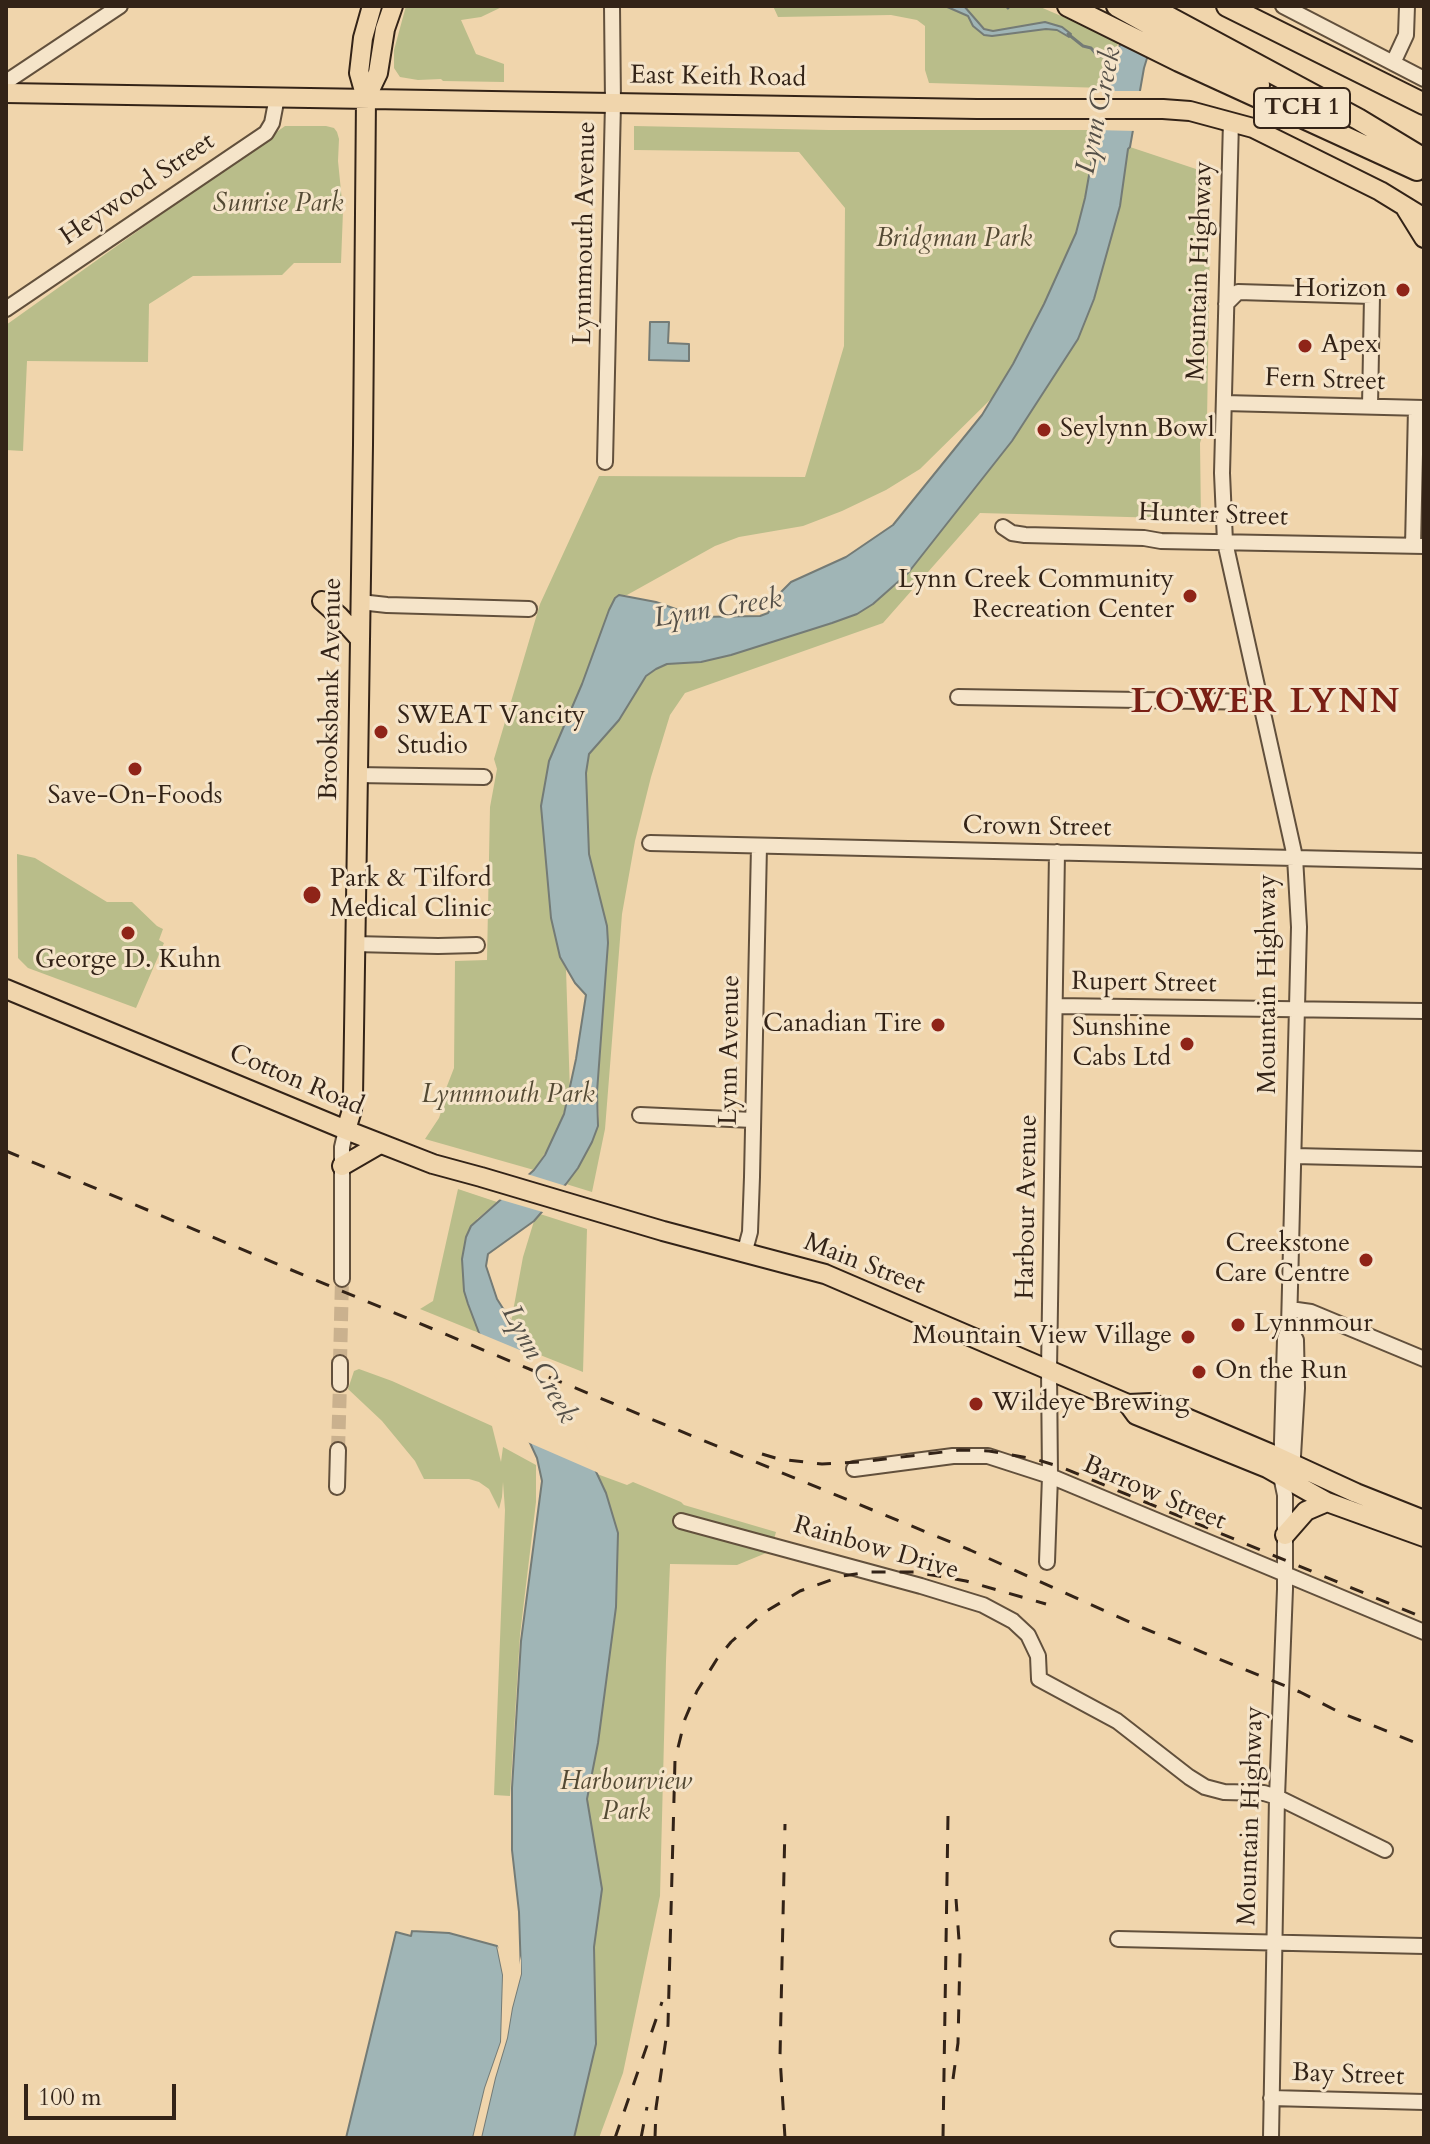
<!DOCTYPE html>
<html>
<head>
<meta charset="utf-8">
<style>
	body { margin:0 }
	#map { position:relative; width:1430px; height:2144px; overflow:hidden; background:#f0d5ac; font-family:Cardo,serif }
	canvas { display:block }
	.frame { position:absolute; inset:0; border:8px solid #332317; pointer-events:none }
	.scale { position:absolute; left:24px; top:2084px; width:152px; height:36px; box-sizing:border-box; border:4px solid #332317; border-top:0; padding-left:10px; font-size:24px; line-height:28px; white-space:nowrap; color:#332317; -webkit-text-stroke:6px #f5e4c9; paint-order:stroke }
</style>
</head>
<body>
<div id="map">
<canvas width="1430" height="2144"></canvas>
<div class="frame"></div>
<div class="scale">100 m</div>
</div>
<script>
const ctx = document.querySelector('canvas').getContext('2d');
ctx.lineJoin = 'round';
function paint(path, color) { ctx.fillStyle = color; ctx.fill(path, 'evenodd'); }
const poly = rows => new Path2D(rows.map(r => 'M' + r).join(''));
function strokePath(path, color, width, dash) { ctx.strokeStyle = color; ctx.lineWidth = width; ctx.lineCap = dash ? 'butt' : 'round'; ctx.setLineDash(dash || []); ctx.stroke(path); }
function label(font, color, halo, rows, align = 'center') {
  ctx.font = font + ' Cardo,serif'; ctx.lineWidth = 6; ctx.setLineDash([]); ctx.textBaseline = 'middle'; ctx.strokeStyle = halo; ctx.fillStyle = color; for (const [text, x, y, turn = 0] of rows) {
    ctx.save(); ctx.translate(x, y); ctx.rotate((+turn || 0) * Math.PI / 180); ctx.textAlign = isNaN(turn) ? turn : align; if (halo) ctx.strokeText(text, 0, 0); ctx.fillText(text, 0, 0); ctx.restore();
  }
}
paint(poly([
	[406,6,504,6,481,17,461,20,476,54,504,64,504,82,443,81,441,79,418,80,400,77,394,68,394,50],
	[773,6,1038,6,1119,41,1104,80,1105,88,929,83,925,70,925,26,917,20,891,15,778,17],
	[285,126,326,126,334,128,337,132,339,139,338,161,343,211,341,263,294,263,282,275,193,276,149,304,148,362,27,361,23,451,6,450,6,325],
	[634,126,829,130,1098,130,1085,198,1076,233,1061,271,1013,364,992,398,920,469,886,490,842,511,803,526,739,537,715,546,627,595,619,595,599,636,582,684,549,761,541,806,551,918,560,957,566,969,570,1093,556,1136,534,1170,425,1139,439,1118,442,1109,440,1104,454,1068,455,961,487,960,490,807,497,769,494,759,540,604,599,476,805,477,844,346,845,208,799,152,634,150],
	[1130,147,1211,174,1207,421,1200,443,1201,519,980,513,883,623,685,693,670,715,651,777,635,841,622,914,605,1129,592,1192,566,1184,578,1168,592,1142,598,1126,599,1115,597,1092,607,926,589,854,586,773,589,754,606,735,646,676,656,669,667,664,701,662,731,655,832,623,873,604,908,573,1012,441,1078,339,1094,298,1120,206,1128,148],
	[17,854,35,858,107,902,132,902,157,926,163,929,159,940,164,943,136,1008,28,968,18,958],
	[458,1189,497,1202,477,1219,462,1259,464,1291,479,1333,420,1309,433,1301],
	[540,1214,587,1229,583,1372,530,1351,511,1322,523,1257,534,1221],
	[359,1369,392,1381,492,1426,501,1462,503,1447,536,1465,536,1502,520,1635,510,1796,494,1795,505,1510,503,1482,502,1497,499,1509,489,1489,479,1482,469,1479,424,1479,415,1461,382,1421,348,1389,354,1371],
	[597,1474,627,1485,633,1482,681,1502,684,1505,776,1532,771,1551,737,1565,670,1564,666,1661,660,1896,623,2073,599,2138,574,2138,596,2044,594,1947,602,1889,587,1799,598,1743,616,1607,618,1533,606,1493]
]), '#b9bd8a');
const water = poly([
	[945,6,964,6,984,29,993,31,1045,22,1062,27,1071,34,1069,37,1057,30,1046,29,992,36,984,35,973,26,968,16,945,6],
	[1131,6,1163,6,1144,68,1130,147,1128,149,1120,206,1094,299,1078,339,1012,441,908,573,873,604,857,614,832,623,731,655,701,662,667,664,656,669,646,676,619,720,589,754,586,773,589,854,607,926,608,943,597,1092,598,1126,592,1142,578,1168,566,1184,534,1221,488,1254,486,1266,497,1299,530,1351,585,1448,606,1493,618,1533,616,1607,598,1743,587,1799,602,1889,594,1947,596,2044,574,2138,481,2138,495,2078,507,2038,512,2008,521,1974,519,1912,512,1850,512,1788,521,1641,542,1481,537,1458,479,1333,468,1304,464,1291,462,1259,466,1237,471,1226,534,1170,545,1155,564,1114,576,1059,586,995,575,983,560,957,551,918,541,806,549,761,582,684,609,610,615,598,619,595,656,602,698,617,760,616,768,613,776,597,791,582,846,557,893,525,982,415,1013,364,1044,304,1076,233,1085,198,1105,85,1125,31,1131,6],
	[650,322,669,322,668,343,689,344,689,361,649,360,650,322],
	[412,1931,449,1933,497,1946,503,1975,501,2042,485,2088,473,2138,346,2138,396,1932,411,1936,412,1931]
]);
paint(water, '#a0b5b6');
strokePath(water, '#747b76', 2);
paint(poly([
	[1100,91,1144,91,1137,131,1094,130],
	[524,1173,569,1187,546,1213,495,1198],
	[474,1331,539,1358,571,1415,601,1474,525,1441],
	[497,1946,502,1953,507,1974,506,2023,521,1956,521,1974,512,2008,507,2038,495,2078,481,2138,473,2138,485,2088,501,2042,503,1975]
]), '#f0d5ac');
strokePath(poly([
	[1007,6,1008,8],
	[1068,34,1083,46,1091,48,1097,55,1116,60]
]), '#747b76', 3);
strokePath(poly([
	[340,1363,342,1279],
	[338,1450,340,1384]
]), '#cab18e', 14, [14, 7]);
const minor = poly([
	[1283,6,1424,79],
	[1393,63,1406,35,1407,6],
	[6,82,120,6],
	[1231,121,1222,473,1225,542,1295,857,1299,927,1289,1327,1285,1339,1281,1476,1285,1495,1285,1589,1277,1797,1271,2138],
	[1226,304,1238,292,1372,296,1370,406],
	[6,309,266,133,272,123,277,97],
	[1224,403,1424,408],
	[605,462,613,103,612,6],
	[1003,527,1012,533,1025,535,1144,538,1161,541,1424,546],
	[1413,546,1416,408],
	[360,602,387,605,529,609],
	[958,697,1261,702],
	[356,775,484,777],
	[650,843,1424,861],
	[354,944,438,946,477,945],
	[1055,1006,1424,1011],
	[640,1115,753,1120],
	[1294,1156,1424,1159],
	[744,1254,750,1232,752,1177,759,846],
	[342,1279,342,1147,346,1130],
	[1290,1309,1311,1312,1424,1359],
	[1289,1327,1296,1340,1297,1388,1292,1473],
	[340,1384,340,1363],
	[854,1469,953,1456,988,1456,1050,1476,1424,1632],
	[337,1487,338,1450],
	[681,1521,921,1586,983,1605,1013,1621,1028,1635,1038,1656,1039,1679,1117,1721,1189,1777,1205,1787,1224,1792,1264,1793,1277,1797,1385,1850],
	[1047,1562,1050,1476,1049,1370,1057,852],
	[1118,1939,1424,1946],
	[1271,2098,1424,2102]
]);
const major = poly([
	[6,93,977,109,1163,109,1190,111,1253,128,1380,191,1424,218],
	[366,98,378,73,385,29,393,6],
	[1406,209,1424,238],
	[322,601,339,616,359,638],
	[6,989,346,1130,433,1164,481,1177,663,1231,825,1274,1128,1404,1151,1403,1269,1453,1356,1493,1424,1520],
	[346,1130,352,1110,353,1096,363,445,366,98,359,73,363,38,372,6],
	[342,1166,380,1144],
	[1128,1404,1136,1415,1267,1468,1327,1502,1424,1537],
	[1285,1535,1306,1511,1327,1502]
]);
const highway = poly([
	[1068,6,1179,61,1417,170],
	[1117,6,1259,85],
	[1148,6,1358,119,1424,159],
	[1227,6,1424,104]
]);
strokePath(minor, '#62503c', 18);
strokePath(major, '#332317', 22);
strokePath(highway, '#332317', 24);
strokePath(minor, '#f5e4c9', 14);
strokePath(major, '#f0d5ac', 18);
strokePath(highway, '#f0d5ac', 20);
strokePath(poly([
	[6,1151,517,1364,970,1550,1143,1628,1300,1692,1339,1712,1424,1746],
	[762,1454,779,1459,822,1464,860,1462,960,1450,989,1451,1035,1459,1061,1467,1424,1618],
	[953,2079,958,2043,960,1954,956,1899],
	[615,2138,662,2002],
	[641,2138,647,2107],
	[655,2138,656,2108,668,2025,675,1760,685,1719,697,1691,717,1659,731,1642,765,1612,800,1591,842,1576,870,1572,915,1572,966,1581,1046,1604],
	[785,2138,780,2057,785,1824],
	[943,2138,948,1815]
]), '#332317', 3, [14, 14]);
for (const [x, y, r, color] of [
	[1403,290,8,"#8f2418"],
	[1305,346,8,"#8f2418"],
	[1044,430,8,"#8f2418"],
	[1190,596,8,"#8f2418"],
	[381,732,8,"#8f2418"],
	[135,769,8,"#8f2418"],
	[312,895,10,"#8f2418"],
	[128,933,8,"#8f2418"],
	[938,1025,8,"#8f2418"],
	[1187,1044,8,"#8f2418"],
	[1366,1260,8,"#8f2418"],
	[1238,1325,8,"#8f2418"],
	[1188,1337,8,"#8f2418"],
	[1199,1372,8,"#8f2418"],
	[976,1404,8,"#8f2418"]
]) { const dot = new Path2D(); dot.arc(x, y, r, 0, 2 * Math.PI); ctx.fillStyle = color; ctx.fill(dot); strokePath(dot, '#f5e4c9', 3); }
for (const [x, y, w] of [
	[1302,108,96]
]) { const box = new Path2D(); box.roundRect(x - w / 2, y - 20, w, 40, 6); ctx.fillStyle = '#f5e4c9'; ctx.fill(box); strokePath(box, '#332317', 2); }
label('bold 24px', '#332317', null, [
	["TCH 1",1302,108]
]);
label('26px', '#332317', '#f5e4c9', [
	["East Keith Road",718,78,1],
	["Heywood Street",138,190,-34],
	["Lynnmouth Avenue",586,233,-89],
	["Mountain Highway",1201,271,-88],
	["Fern Street",1325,381,2],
	["Hunter Street",1213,516,2],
	["Brooksbank Avenue",332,689,-89],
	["Crown Street",1037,828,1],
	["Rupert Street",1144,984,1],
	["Mountain Highway",1269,984,-90],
	["Lynn Avenue",731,1050,-89],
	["Cotton Road",296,1081,23],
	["Harbour Avenue",1028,1207,-89],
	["Main Street",864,1265,21],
	["Barrow Street",1154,1494,23],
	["Rainbow Drive",876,1549,16],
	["Mountain Highway",1252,1816,-88],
	["Bay Street",1348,2076,2]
]);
label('italic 26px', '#544a34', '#f5e4c9', [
	["Sunrise Park",278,205],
	["Bridgman Park",954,240],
	["Lynnmouth Park",508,1096],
	["Harbourview",626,1783],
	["Park",626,1813]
]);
label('26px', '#332317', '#f5e4c9', [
	["Horizon",1387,290,"right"],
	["Apex",1321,346],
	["Seylynn Bowl",1060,430],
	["Lynn Creek Community",1174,581,"right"],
	["Recreation Center",1174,611,"right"],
	["SWEAT Vancity",397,717],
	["Studio",397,747],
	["Save-On-Foods",135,797,"center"],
	["Park & Tilford",330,880],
	["Medical Clinic",330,910],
	["George D. Kuhn",128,961,"center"],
	["Canadian Tire",922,1025,"right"],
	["Sunshine",1171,1029,"right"],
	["Cabs Ltd",1171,1059,"right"],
	["Creekstone",1350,1245,"right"],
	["Care Centre",1350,1275,"right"],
	["Lynnmour",1254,1325],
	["Mountain View Village",1172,1337,"right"],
	["On the Run",1215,1372],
	["Wildeye Brewing",992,1404]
], 'left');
label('italic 28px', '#544f47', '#f5e4c9', [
	["Lynn Creek",1100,111,-78],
	["Lynn Creek",718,610,-9],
	["Lynn Creek",538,1365,62]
]);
ctx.letterSpacing = '2px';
label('bold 34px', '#7a1f14', '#f5e4c9', [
	["LOWER LYNN",1266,704]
]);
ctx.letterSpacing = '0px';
</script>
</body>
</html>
